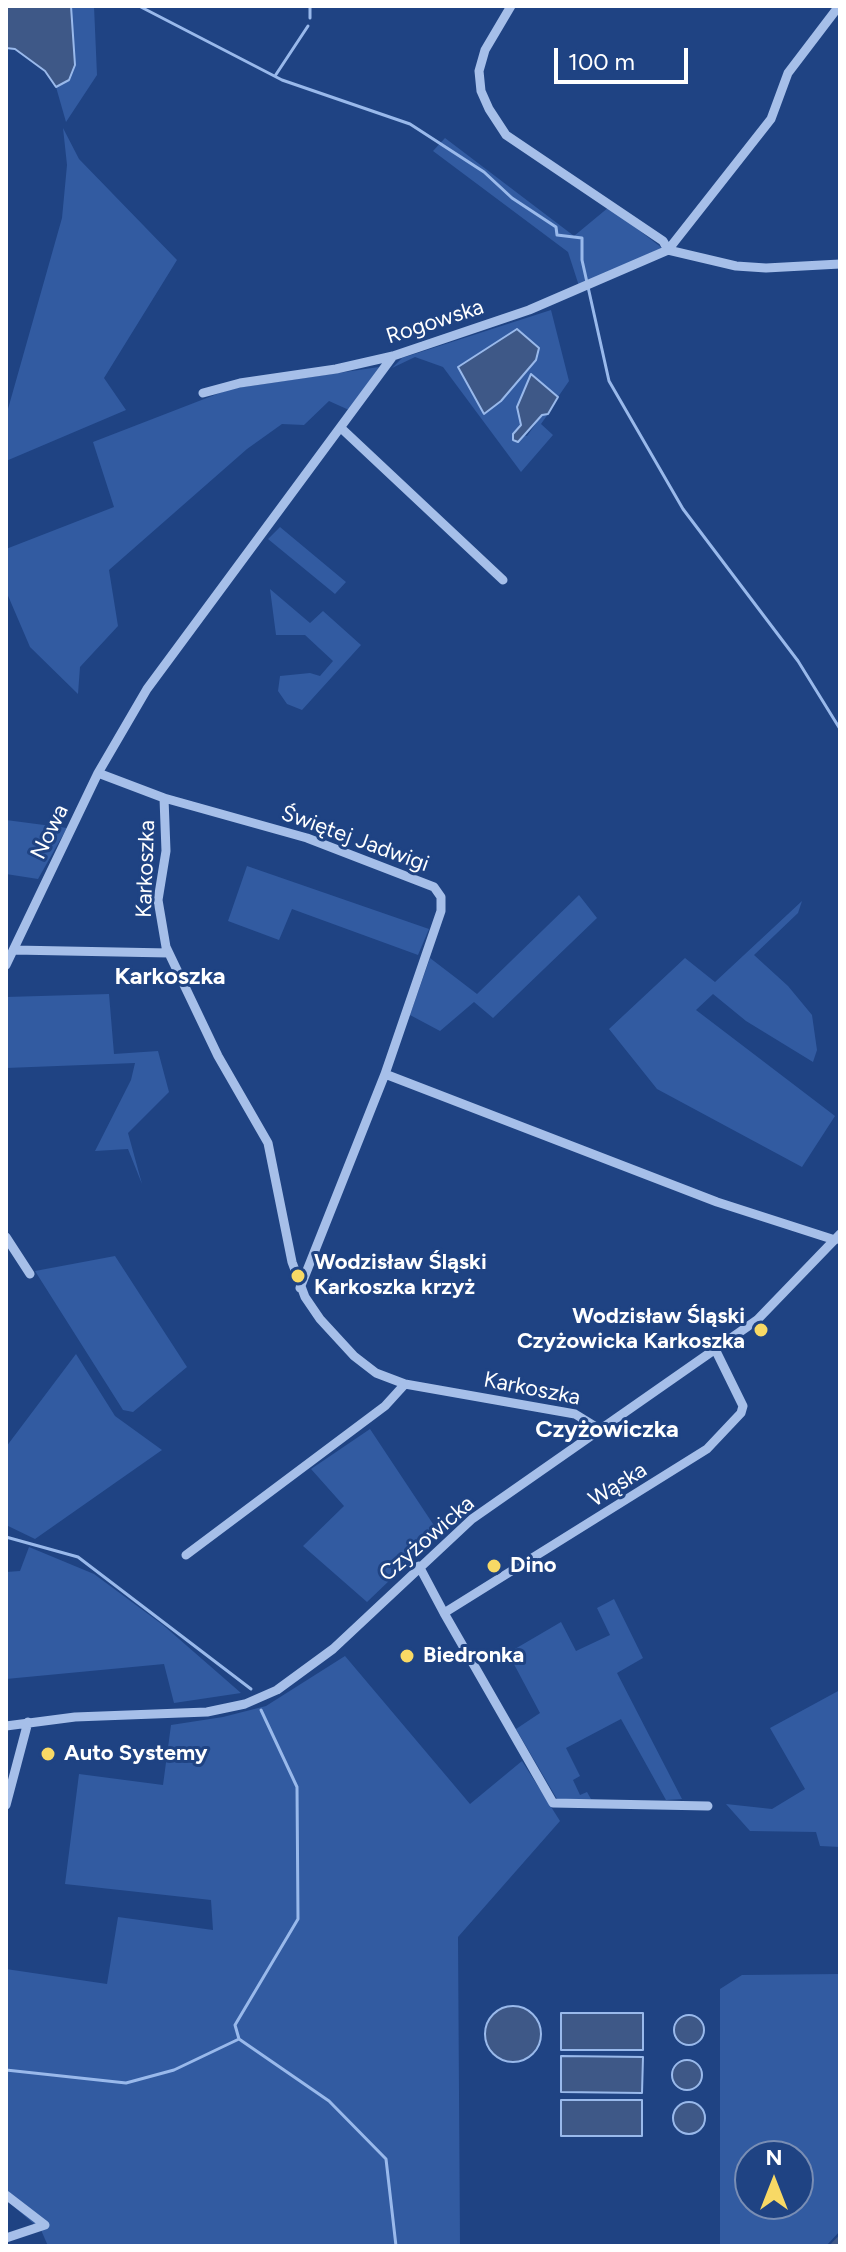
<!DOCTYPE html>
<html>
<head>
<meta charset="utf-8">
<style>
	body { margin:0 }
	#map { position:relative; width:846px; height:2252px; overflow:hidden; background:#1f4383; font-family:Figtree,sans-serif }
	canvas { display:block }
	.frame { position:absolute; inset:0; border:8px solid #fff; pointer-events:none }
	.north { position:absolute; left:734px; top:2140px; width:80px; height:80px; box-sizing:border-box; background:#1f4383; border:2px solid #798eb5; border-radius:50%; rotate:0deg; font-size:22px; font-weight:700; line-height:32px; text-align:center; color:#fff }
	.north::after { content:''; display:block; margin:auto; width:28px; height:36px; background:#f8d965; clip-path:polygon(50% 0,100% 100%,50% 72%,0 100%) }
	.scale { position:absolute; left:554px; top:48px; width:134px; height:36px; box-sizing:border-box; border:4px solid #fff; border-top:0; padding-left:10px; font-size:24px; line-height:28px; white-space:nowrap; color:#fff; -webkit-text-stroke:6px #1f4383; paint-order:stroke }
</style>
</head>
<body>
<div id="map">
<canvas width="846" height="2252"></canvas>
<div class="frame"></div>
<div class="north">N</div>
<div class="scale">100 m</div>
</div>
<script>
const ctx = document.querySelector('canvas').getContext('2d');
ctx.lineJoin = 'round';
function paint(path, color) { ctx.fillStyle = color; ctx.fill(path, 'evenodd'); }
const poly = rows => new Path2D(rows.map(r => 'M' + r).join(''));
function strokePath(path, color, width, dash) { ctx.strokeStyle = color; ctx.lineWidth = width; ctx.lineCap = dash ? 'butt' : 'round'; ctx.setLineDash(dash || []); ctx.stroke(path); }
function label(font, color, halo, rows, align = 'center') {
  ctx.font = font + ' Figtree,sans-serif'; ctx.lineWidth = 6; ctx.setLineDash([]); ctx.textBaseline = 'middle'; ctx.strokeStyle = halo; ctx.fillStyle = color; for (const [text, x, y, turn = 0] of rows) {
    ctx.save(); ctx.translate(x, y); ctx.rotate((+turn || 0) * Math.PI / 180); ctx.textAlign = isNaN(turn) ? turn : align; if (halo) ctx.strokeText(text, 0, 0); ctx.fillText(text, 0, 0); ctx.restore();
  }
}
paint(poly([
	[71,6,94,6,97,75,66,122,56,87,69,80,75,65],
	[63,128,79,159,177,260,104,378,126,410,6,461,6,416,62,218,67,165],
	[445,138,574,236,609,207,662,248,579,286,568,252,433,151],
	[551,310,569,381,558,397,531,375,517,407,521,426,513,433,527,436,542,415,548,414,541,424,553,435,521,472,443,367,415,357,392,368,402,358],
	[517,329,536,360,501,401,458,368],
	[379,367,349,410,329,401,304,425,282,424,247,449,109,570,118,626,80,667,78,694,30,647,6,591,6,549,114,507,93,442,230,389],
	[280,527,346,582,335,594,268,539],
	[270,589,310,623,323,611,361,645,302,710,287,704,278,691,280,676,310,673,320,676,333,661,305,635,276,635],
	[6,820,67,828,38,879,6,874],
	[247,866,429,929,418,955,292,909,279,940,228,921],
	[579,895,597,918,493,1018,474,1002,440,1031,410,1015,430,958,477,994],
	[802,901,798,913,754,955,788,986,812,1015,817,1050,813,1062,746,1021,713,994,696,1010,835,1116,802,1167,657,1089,609,1029,685,958,715,982],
	[109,994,114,1054,158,1051,169,1092,128,1133,142,1184,128,1149,95,1151,131,1080,135,1063,6,1068,6,997],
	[115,1256,187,1367,133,1412,123,1410,35,1271],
	[76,1354,115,1416,162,1450,35,1539,6,1525,6,1447],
	[370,1429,439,1533,367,1602,303,1546,344,1506,311,1469],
	[29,1547,94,1574,163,1625,241,1693,174,1703,164,1664,6,1679,6,1572,20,1571],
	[614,1599,643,1658,617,1673,682,1799,666,1800,621,1719,566,1748,580,1776,573,1780,580,1795,587,1792,591,1799,557,1799,516,1729,540,1713,508,1653,561,1622,576,1651,610,1635,597,1608],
	[345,1656,470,1804,522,1761,560,1821,458,1937,460,2246,48,2246,41,2230,6,2200,6,1969,107,1984,118,1917,213,1930,211,1900,65,1884,79,1774,163,1785,171,1725,223,1717,266,1706],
	[840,1690,840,1847,820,1846,816,1832,750,1831,726,1804,772,1809,805,1789,770,1728],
	[840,1974,840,2231,826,2246,720,2246,720,1989,742,1975],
	[750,2156,798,2156,798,2204,750,2204]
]), '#325ba1');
const water = poly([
	[6,6,71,6,75,65,69,80,56,87,45,71,15,49,6,48,6,6],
	[517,329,539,348,536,360,501,401,484,414,458,367,517,329],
	[531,374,558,397,548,414,542,415,518,442,513,440,513,434,521,425,517,407,531,374],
	'485 2034a28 28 0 1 1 56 0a28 28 0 1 1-56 0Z',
	[561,2013,643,2013,643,2050,561,2050,561,2013],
	'674 2030a15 15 0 1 1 30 0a15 15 0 1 1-30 0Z',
	[561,2056,643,2057,642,2093,561,2092,561,2056],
	'672 2075a15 15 0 1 1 30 0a15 15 0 1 1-30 0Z',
	[561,2100,642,2100,642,2136,561,2136,561,2100],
	'673 2118a16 16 0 1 1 32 0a16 16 0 1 1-32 0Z'
]);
paint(water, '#3e5887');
strokePath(water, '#99b9eb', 2);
strokePath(poly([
	[139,6,282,80,410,124,484,172,512,198,556,227,557,235,582,238,582,260,609,381,683,509,798,661,840,729],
	[310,6,310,18],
	[275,76,308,26],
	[6,1537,78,1557,251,1689],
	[261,1710,297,1787,298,1919,235,2025,239,2039,329,2101,386,2159,396,2246],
	[6,2070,126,2083,174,2070,239,2039]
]), '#99b9eb', 3);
strokePath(poly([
	[835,2246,840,2241]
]), '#3e5887', 9);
strokePath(poly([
	[511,6,485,50,479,71,481,91,489,109,506,135,663,241,668,250,736,266,766,268,840,264],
	[393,356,147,689,98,773,164,798,166,851,158,900,166,947,218,1056,268,1143,292,1262,305,1297,320,1319,354,1356,376,1373,405,1384,575,1414,601,1430],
	[203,393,240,383,336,369,393,356,529,310,668,250,771,119,788,73,839,6],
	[341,428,503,580],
	[164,798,307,838,434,887,441,897,441,911,385,1074],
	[14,950,169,953],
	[6,965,98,773],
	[6,1237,30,1274],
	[300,1288,385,1074,717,1202,835,1240],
	[186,1555,385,1406,405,1384],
	[419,1566,444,1613,707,1449,741,1413,743,1406,715,1349],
	[444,1613,553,1803,708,1806],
	[6,1726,75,1717,207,1712,245,1704,277,1690,333,1649,472,1519,757,1320,840,1234],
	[6,1805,28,1722],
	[6,2195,45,2225,6,2238]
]), '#a6bfe9', 9);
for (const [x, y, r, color] of [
	[298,1276,8,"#f8d965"],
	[761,1330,8,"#f8d965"],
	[494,1566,8,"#f8d965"],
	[407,1656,8,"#f8d965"],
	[48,1754,8,"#f8d965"]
]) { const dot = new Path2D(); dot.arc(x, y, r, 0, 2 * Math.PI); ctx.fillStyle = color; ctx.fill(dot); strokePath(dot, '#1f4383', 3); }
label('22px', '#fff', '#1f4383', [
	["Rogowska",435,322,-18],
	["Nowa",50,832,-64],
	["Świętej Jadwigi",355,839,20],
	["Karkoszka",146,869,-88],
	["Karkoszka",532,1389,11],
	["Wąska",618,1485,-32],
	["Czyżowicka",427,1539,-41]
]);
label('bold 22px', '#fff', '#1f4383', [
	["Wodzisław Śląski",314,1263],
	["Karkoszka krzyż",314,1288],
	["Wodzisław Śląski",745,1317,"right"],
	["Czyżowicka Karkoszka",745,1342,"right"],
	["Dino",510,1566],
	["Biedronka",423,1656],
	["Auto Systemy",64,1754]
], 'left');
label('bold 24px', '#fff', '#1f4383', [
	["Karkoszka",170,977],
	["Czyżowiczka",607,1430]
]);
</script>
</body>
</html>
